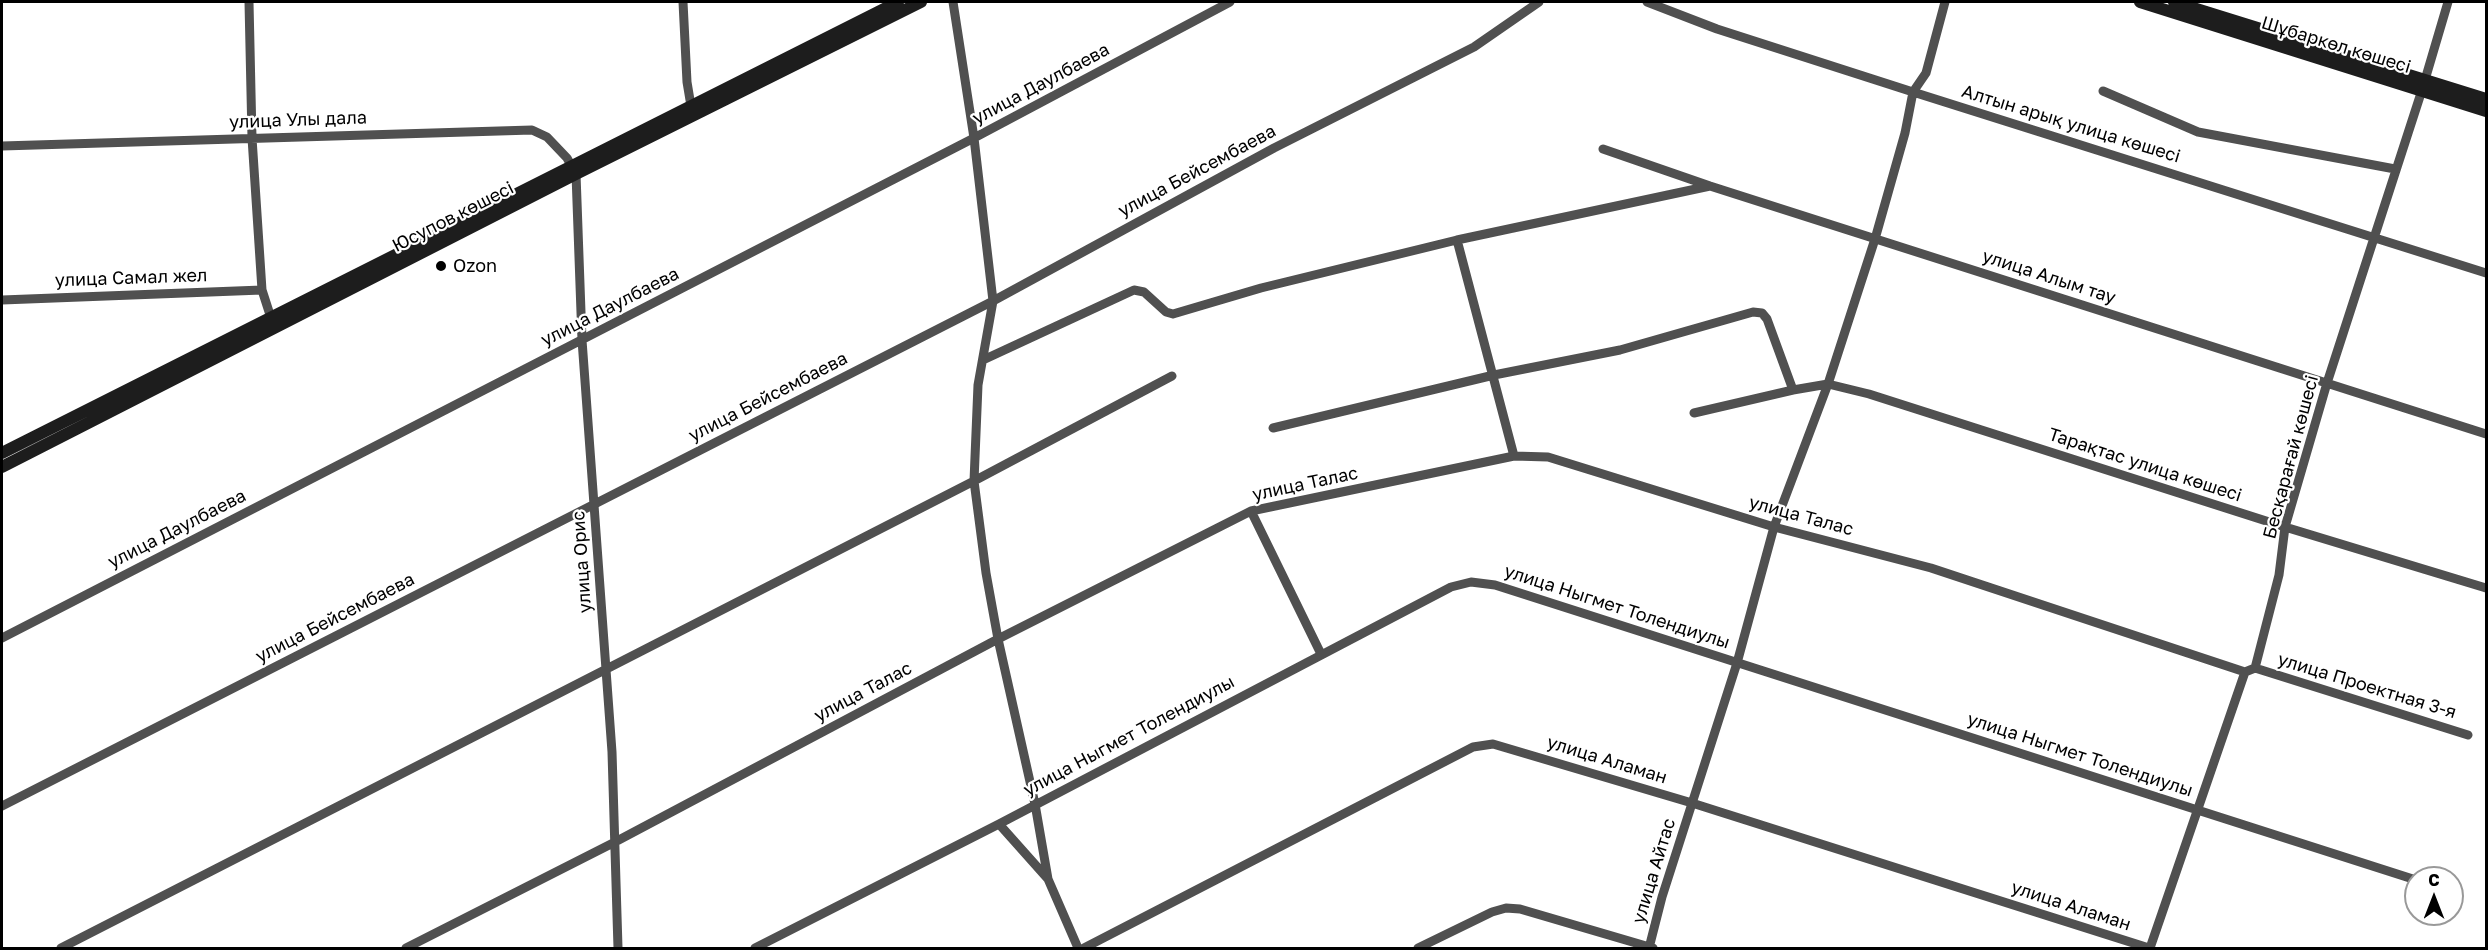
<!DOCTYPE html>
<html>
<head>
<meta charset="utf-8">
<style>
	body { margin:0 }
	#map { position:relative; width:2488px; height:950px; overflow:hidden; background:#fff; font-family:"Golos Text",sans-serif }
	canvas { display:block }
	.frame { position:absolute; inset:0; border:3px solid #000; pointer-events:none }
	.north { position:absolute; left:2404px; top:866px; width:60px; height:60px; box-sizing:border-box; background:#fff; border:2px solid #999; border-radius:50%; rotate:0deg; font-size:16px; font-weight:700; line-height:24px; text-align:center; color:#000 }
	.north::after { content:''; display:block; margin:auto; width:21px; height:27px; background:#000; clip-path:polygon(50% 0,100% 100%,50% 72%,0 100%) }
</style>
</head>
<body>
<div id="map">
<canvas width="2488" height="950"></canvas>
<div class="frame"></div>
<div class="north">С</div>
</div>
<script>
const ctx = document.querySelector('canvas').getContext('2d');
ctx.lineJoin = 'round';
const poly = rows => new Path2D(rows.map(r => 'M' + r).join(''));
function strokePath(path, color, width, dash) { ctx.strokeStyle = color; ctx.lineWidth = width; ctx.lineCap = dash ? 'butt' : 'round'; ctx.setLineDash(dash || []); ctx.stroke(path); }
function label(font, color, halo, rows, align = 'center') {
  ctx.font = font + ' "Golos Text",sans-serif'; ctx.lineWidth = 4.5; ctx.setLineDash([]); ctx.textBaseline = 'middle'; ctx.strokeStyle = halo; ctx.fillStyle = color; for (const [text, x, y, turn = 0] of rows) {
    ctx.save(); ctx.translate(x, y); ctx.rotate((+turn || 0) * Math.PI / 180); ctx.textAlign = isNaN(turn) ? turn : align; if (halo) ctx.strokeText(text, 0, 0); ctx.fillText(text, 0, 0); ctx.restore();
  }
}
strokePath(poly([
	[249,2,252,138,262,290,272,321],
	[683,2,687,82,691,106,694,110],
	[953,2,974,138,993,301,978,385,974,481,986,573,998,639,1035,804,1048,879,1078,948],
	[1647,2,1717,29,1913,92,2486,273],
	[2103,91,2198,132,2395,169],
	[2,146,532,130,547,137,567,158,576,174,582,340,612,752,618,948],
	[1603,149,1710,186,2486,434],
	[1457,240,1710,186],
	[2,300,262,290],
	[983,360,1134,290,1144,292,1166,312,1173,314,1261,288,1457,240,1514,456],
	[1694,413,1793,390],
	[1273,428,1494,375,1620,350,1753,312,1762,313,1767,319,1793,390,1828,384,1869,394,2285,527,2486,588],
	[1251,511,1321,654],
	[2,638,974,138,1230,2],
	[2255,668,2468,735],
	[2,806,993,301,1274,148,1474,47,1539,2],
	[999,824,1048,879],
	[61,948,974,481,1172,376],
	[406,948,615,842,998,639,1251,511,1514,456,1548,457,1774,527,1931,568,2245,672],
	[755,948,999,824,1451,587,1471,582,1495,585,2416,880],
	[1084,948,1473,747,1493,744,1692,803,2149,948],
	[1418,948,1492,912,1506,908,1520,909,1653,948],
	[1649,948,1662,897,1737,663,1774,527,1828,384,1875,239,1905,133,1913,92,1926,73,1945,2],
	[2150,948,2245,672,2255,668,2279,575,2285,527,2327,383,2422,90,2448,2]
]), '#505050', 9);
strokePath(poly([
	[2140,2,2486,111],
	[2174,2,2486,99],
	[2,453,898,2],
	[2,467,576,174,921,2]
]), '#1d1d1d', 12);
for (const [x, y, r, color] of [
	[441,266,6,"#000"]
]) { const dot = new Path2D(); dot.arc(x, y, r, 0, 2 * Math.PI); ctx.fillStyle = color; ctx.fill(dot); strokePath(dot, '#fff', 2); }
label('18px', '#000', '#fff', [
	["Шұбаркөл көшесі",2336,45,17],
	["улица Даулбаева",1041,84,-28],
	["улица Улы дала",298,120,-2],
	["Алтын арық улица көшесі",2071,124,17],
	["улица Бейсембаева",1197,171,-28],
	["Юсупов көшесі",453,217,-27],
	["улица Алым тау",2049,277,18],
	["улица Самал жел",131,278,-2],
	["улица Даулбаева",610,307,-27],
	["улица Бейсембаева",768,397,-27],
	["Бесқарағай көшесі",2291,457,-75],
	["Тарақтас улица көшесі",2145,465,18],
	["улица Талас",1305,484,-12],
	["улица Талас",1801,516,15],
	["улица Даулбаева",177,529,-27],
	["улица Орис",582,562,-94],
	["улица Ныгмет Толендиулы",1617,607,18],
	["улица Бейсембаева",335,618,-27],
	["улица Проектная 3-я",2367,686,17],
	["улица Талас",863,692,-28],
	["улица Ныгмет Толендиулы",1129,736,-28],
	["улица Ныгмет Толендиулы",2080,755,18],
	["улица Аламан",1607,760,17],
	["улица Айтас",1654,871,-73],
	["улица Аламан",2071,906,18]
]);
label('18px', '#000', '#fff', [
	["Ozon",453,266]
], 'left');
</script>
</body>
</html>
